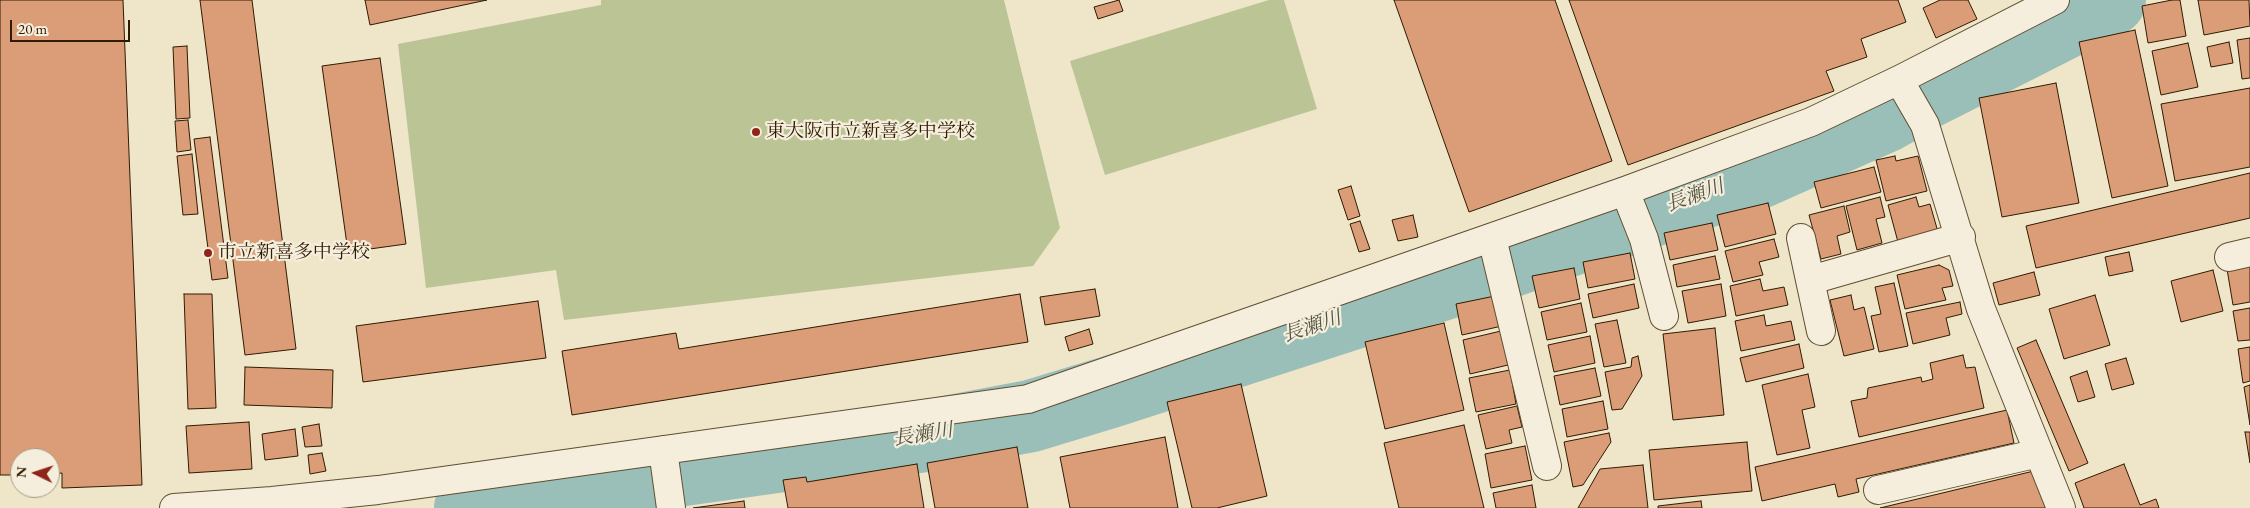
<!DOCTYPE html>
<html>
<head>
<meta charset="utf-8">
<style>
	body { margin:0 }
	#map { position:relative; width:2250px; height:508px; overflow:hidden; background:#efe5c9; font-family:"EB Garamond",serif }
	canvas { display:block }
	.north { position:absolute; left:10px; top:448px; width:50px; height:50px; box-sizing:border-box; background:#f5eedc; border:1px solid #a69a84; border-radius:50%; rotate:274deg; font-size:14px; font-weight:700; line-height:20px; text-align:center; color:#301b00 }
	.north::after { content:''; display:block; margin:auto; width:18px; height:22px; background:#8f2418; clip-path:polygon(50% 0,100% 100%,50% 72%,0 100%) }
	.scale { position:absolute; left:10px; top:20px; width:120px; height:22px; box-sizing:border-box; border:2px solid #301b00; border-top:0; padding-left:6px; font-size:15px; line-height:18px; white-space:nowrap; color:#301b00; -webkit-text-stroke:4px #f5eedc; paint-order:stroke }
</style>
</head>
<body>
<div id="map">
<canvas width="2250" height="508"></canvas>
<div class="north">N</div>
<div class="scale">20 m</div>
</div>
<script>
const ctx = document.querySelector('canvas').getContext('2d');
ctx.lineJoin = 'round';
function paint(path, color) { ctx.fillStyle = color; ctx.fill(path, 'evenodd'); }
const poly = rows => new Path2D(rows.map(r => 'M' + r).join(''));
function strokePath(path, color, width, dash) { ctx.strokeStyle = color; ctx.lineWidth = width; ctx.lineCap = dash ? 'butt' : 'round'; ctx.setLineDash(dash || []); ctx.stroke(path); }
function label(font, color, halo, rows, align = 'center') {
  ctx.font = font + ' "EB Garamond","Noto Serif JP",serif'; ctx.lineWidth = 4.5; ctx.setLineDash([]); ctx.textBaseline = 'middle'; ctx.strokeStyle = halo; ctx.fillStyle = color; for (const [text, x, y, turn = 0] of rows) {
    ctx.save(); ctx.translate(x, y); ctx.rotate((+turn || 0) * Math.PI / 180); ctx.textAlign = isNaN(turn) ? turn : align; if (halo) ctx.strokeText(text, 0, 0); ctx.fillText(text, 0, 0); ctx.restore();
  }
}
paint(poly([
	[601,0,1004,0,1060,228,1033,266,564,320,556,270,426,288,398,44,601,5],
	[1269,0,1284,0,1317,109,1105,175,1070,61]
]), '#bbc495');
strokePath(poly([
	[470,508,683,470,925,436,1031,416,1110,392,1481,272,1758,173,1886,116,1928,92,2110,0]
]), '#9abfb8', 72);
const building = poly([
	[0,0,123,0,142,485,62,488,62,473,50,474,50,458,20,458,20,475,0,475,0,0],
	[200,0,252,0,296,349,245,355,200,0],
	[365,0,487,0,370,25,365,0],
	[1119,0,1123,11,1098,19,1094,7,1119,0],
	[1394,0,1555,0,1612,161,1469,212,1394,0],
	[1569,0,1898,0,1906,22,1861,39,1867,57,1826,71,1834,91,1628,165,1569,0],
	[1940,0,1968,0,1977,19,1936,38,1923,8,1940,0],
	[2172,0,2180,0,2186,36,2148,43,2142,6,2172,0],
	[2198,0,2249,0,2250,26,2204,35,2198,0],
	[2135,30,2168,186,2112,198,2079,42,2135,30],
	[2250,38,2250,78,2242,79,2237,40,2250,38],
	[2229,42,2233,63,2211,67,2207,47,2229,42],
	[2188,43,2198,87,2161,95,2152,51,2188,43],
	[187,46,190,118,176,119,173,47,187,46],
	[380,58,406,244,348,252,322,66,380,58],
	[2056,83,2079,203,2002,217,1979,98,2056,83],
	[2250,88,2250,167,2175,181,2161,104,2250,88],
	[188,120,191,150,177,152,175,121,188,120],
	[210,137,228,278,212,280,194,139,210,137],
	[192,154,198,214,183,215,177,156,192,154],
	[1895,156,1896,161,1918,156,1927,191,1886,201,1876,160,1895,156],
	[1874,167,1881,192,1821,208,1814,182,1874,167],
	[2250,173,2250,218,2036,268,2026,226,2250,173],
	[1351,186,1360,216,1348,220,1338,190,1351,186],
	[1880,197,1885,217,1876,219,1882,243,1857,250,1846,206,1880,197],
	[1916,197,1919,207,1930,204,1938,232,1898,242,1888,205,1916,197],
	[1768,203,1776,234,1725,247,1717,215,1768,203],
	[1844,206,1850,232,1837,236,1841,254,1821,259,1809,215,1844,206],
	[1413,215,1418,237,1398,241,1392,220,1413,215],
	[1360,221,1370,249,1359,252,1350,224,1360,221],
	[1712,223,1718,250,1670,260,1664,233,1712,223],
	[1774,239,1779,257,1759,262,1763,275,1733,282,1725,251,1774,239],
	[2129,252,2133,271,2109,276,2105,257,2129,252],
	[1630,253,1635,279,1588,288,1583,262,1630,253],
	[1715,256,1720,279,1677,287,1673,265,1715,256],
	[1939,265,1949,270,1953,286,1942,288,1946,300,1905,309,1897,275,1939,265],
	[2250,266,2250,302,2233,305,2227,269,2250,266],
	[1574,268,1580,299,1539,308,1532,276,1574,268],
	[2213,270,2223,311,2181,322,2171,281,2213,270],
	[2034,272,2040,295,1999,305,1993,283,2034,272],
	[1760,279,1763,291,1784,287,1788,305,1736,316,1730,286,1760,279],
	[1894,283,1908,346,1879,352,1871,316,1881,314,1875,287,1894,283],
	[1634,284,1639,308,1593,318,1588,294,1634,284],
	[1721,284,1726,316,1688,323,1682,291,1721,284],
	[1095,289,1100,316,1045,325,1040,297,1095,289],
	[184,294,212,294,216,408,188,409,184,294],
	[1020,294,1028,342,572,415,562,351,676,333,679,349,1020,294],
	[1851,295,1854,310,1864,307,1874,349,1844,356,1830,300,1851,295],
	[2095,295,2110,345,2064,359,2049,309,2095,295],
	[1495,296,1502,326,1462,335,1456,304,1495,296],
	[538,301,546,358,363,382,356,326,538,301],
	[1960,302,1962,314,1946,318,1950,335,1913,344,1906,313,1960,302],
	[1581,303,1587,332,1547,340,1541,312,1581,303],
	[2250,308,2250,340,2238,341,2233,311,2250,308],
	[1764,315,1766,326,1791,321,1795,340,1741,351,1735,321,1764,315],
	[1617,320,1626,363,1604,367,1595,324,1617,320],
	[1444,323,1464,410,1385,429,1365,342,1444,323],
	[1715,328,1724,415,1673,420,1663,334,1715,328],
	[1089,329,1093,344,1069,351,1065,337,1089,329],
	[1501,331,1508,365,1470,374,1463,340,1501,331],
	[1590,336,1595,363,1554,372,1548,345,1590,336],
	[2036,340,2088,463,2069,471,2017,348,2036,340],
	[1799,344,1804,368,1746,382,1740,358,1799,344],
	[2250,347,2250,381,2243,383,2238,349,2250,347],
	[1963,355,1966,368,1975,367,1984,408,1859,437,1851,401,1867,398,1868,388,1921,377,1922,382,1933,379,1930,363,1963,355],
	[1638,356,1642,376,1622,409,1612,410,1605,372,1631,367,1632,358,1638,356],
	[2126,358,2134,384,2112,390,2105,364,2126,358],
	[245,367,333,370,332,408,244,405,245,367],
	[1595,368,1601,396,1560,405,1554,376,1595,368],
	[1510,370,1516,404,1476,412,1469,378,1510,370],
	[2087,371,2095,397,2078,402,2070,377,2087,371],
	[1808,374,1815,407,1802,410,1810,448,1777,455,1762,385,1808,374],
	[1241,384,1267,496,1217,508,1192,508,1167,402,1241,384],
	[2250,385,2250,425,2244,387,2250,385],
	[1603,401,1608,429,1567,437,1562,409,1603,401],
	[1517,406,1522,427,1509,430,1512,443,1486,449,1478,415,1517,406],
	[2007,410,2014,443,1856,479,1859,492,1838,497,1835,484,1762,501,1755,467,2007,410],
	[249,422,252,469,189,473,186,426,249,422],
	[319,424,322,446,305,447,302,427,319,424],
	[1464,425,1484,508,1399,508,1384,443,1464,425],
	[295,429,298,456,265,460,262,434,295,429],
	[2245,432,2250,432,2250,463,2245,432],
	[1609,433,1611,442,1583,485,1573,487,1564,442,1609,433],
	[1165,437,1178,508,1070,508,1060,457,1165,437],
	[1747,442,1752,491,1654,500,1649,450,1747,442],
	[1525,446,1532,480,1491,488,1485,454,1525,446],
	[1017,447,1028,508,935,508,927,463,1017,447],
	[322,453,326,471,310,474,308,455,322,453],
	[917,464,924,508,788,508,783,480,806,477,807,482,917,464],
	[2124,464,2140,505,2156,499,2159,508,2084,508,2075,483,2124,464],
	[1643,465,1648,508,1578,508,1600,469,1643,465],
	[2038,470,2047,508,1880,508,2038,470],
	[1532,485,1536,508,1496,508,1493,493,1532,485],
	[744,501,745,508,693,508,744,501],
	[1701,501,1702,508,1658,508,1658,506,1701,501]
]);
paint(building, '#da9d78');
strokePath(building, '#301b00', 1);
const minor = poly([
	[1899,80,1925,125,1981,309,2061,508],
	[1625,191,1644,239,1664,316],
	[1492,238,1547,466],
	[1801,238,1821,331],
	[2229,257,2250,252],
	[1811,280,1961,237],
	[663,450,671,508],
	[1878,490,2039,453],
	[174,508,272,501,378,490,1028,399,1625,191,1811,122,1899,80,2055,0]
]);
strokePath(minor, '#604e32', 30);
strokePath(minor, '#f5eedc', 28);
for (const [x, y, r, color] of [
	[756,132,5,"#8f2418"],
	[208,253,5,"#8f2418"]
]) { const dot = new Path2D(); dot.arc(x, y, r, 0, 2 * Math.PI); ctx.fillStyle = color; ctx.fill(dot); strokePath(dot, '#f5eedc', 2); }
label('19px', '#301b00', '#f5eedc', [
	["東大阪市立新喜多中学校",766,132],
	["市立新喜多中学校",218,253]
], 'left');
label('italic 20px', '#555440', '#f5eedc', [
	["長瀬川",1695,196,-20],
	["長瀬川",1312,327,-18],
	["長瀬川",923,435,-9]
]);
</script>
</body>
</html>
